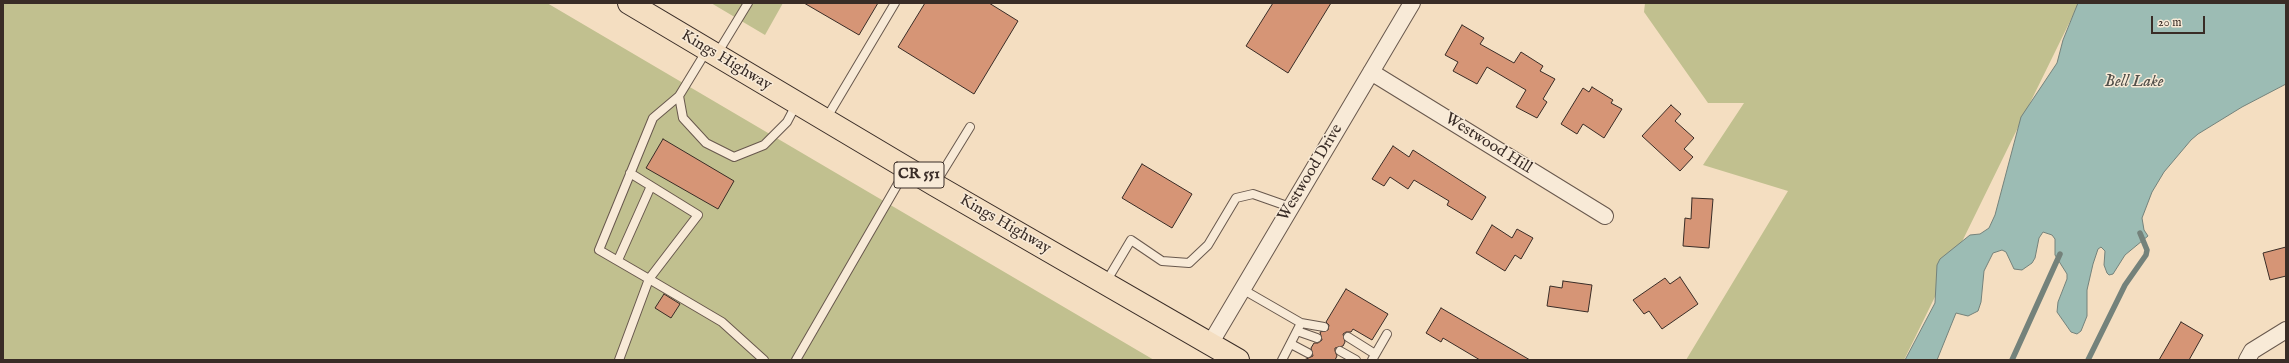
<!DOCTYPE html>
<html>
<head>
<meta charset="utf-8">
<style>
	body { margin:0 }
	#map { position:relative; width:2289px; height:363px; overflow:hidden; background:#f4dec1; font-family:"IM FELL English",serif }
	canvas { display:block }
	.frame { position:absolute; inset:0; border:4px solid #392c26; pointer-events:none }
	.scale { position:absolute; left:2151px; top:16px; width:54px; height:18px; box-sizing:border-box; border:2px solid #392c26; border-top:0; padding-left:5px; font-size:12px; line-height:14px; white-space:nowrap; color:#392c26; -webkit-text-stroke:3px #f8ead7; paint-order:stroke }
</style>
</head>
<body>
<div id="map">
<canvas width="2289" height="363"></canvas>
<div class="frame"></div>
<div class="scale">20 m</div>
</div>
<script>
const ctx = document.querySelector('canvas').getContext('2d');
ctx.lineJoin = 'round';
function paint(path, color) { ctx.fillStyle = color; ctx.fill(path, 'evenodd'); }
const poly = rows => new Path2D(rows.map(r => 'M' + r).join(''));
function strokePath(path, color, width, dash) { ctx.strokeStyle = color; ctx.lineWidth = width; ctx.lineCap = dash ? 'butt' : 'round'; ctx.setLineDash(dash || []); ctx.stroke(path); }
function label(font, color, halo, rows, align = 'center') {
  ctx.font = font + ' "IM FELL English",serif'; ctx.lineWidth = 3; ctx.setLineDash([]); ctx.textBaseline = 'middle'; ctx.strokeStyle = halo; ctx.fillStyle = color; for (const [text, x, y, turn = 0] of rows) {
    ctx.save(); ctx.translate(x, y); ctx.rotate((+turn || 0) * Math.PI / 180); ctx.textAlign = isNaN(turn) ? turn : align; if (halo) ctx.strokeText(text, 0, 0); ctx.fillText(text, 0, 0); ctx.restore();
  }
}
paint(poly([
	[3,3,547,3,1154,360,3,360],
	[711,3,783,3,765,35],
	[1645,3,2079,3,1904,360,1686,360,1788,191,1703,165,1744,103,1708,103,1644,12]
]), '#c1c08f');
const water = poly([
	[2078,3,2286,3,2286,84,2242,107,2198,134,2191,140,2164,172,2152,192,2142,218,2144,230,2148,236,2125,255,2113,274,2109,275,2107,273,2104,265,2105,251,2101,247,2098,249,2093,264,2087,290,2087,316,2081,331,2077,334,2071,332,2057,312,2058,302,2067,279,2067,274,2055,255,2055,239,2052,235,2043,232,2039,238,2035,258,2032,263,2022,270,2014,269,2006,252,2002,250,1993,253,1984,271,1981,302,1978,311,1968,316,1956,313,1937,360,1905,360,1935,303,1937,265,1940,259,1970,235,1980,234,1989,228,1995,215,2021,117,2057,63,2063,40,2078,3]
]);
paint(water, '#9cbcb4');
strokePath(water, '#74827b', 1);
strokePath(poly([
	[2012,360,2060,254],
	[2088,360,2125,285,2146,255,2147,250,2140,233]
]), '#74827b', 5.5);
const building = poly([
	[804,3,878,3,859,35,804,3],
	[925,3,989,3,1018,21,974,94,898,47,925,3],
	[1273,3,1331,3,1288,73,1246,46,1273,3],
	[1462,25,1484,38,1480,44,1514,63,1521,52,1543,66,1540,71,1555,79,1543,99,1547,102,1537,118,1516,107,1526,90,1487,67,1477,84,1453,71,1458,62,1445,55,1462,25],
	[1592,87,1613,100,1611,103,1622,109,1604,138,1583,124,1577,134,1561,124,1583,88,1589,92,1592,87],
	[1671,105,1681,114,1675,121,1694,138,1684,149,1693,157,1680,171,1642,136,1671,105],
	[663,139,734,181,718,209,646,168,663,139],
	[1393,146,1409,157,1413,150,1486,197,1472,220,1447,205,1449,201,1414,180,1408,189,1390,177,1384,186,1372,179,1393,146],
	[1142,164,1192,194,1172,228,1122,198,1142,164],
	[1692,198,1713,199,1709,248,1683,246,1685,218,1691,219,1692,198],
	[1492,225,1512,238,1517,229,1533,238,1521,259,1515,255,1505,271,1476,253,1492,225],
	[2286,247,2286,276,2270,280,2263,253,2286,247],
	[1680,277,1698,304,1662,329,1649,311,1644,314,1633,300,1665,278,1670,284,1680,277],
	[1563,281,1592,285,1588,312,1547,306,1550,286,1562,288,1563,281],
	[1346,289,1388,314,1372,340,1353,329,1351,332,1346,332,1343,334,1345,342,1343,346,1335,348,1335,351,1337,356,1335,360,1304,360,1313,356,1311,348,1314,343,1318,343,1322,340,1320,332,1328,330,1329,325,1326,322,1346,289],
	[664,294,680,304,671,318,655,308,664,294],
	[1441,308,1530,360,1480,360,1443,338,1441,342,1426,333,1441,308],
	[2181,322,2203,335,2189,360,2159,360,2181,322]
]);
paint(building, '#d69576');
strokePath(building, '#392c26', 1);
const service = poly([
	[707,50,679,96,683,118,706,143,734,157,764,145,787,122,797,103],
	[717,54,748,3],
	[826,119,895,3],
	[630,173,698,215,649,279,722,322,764,360],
	[935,184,970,127],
	[618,260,651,186],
	[1106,282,1131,240,1162,261,1189,263,1208,245,1236,198,1253,194,1290,207],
	[1242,289,1301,323,1282,360],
	[1301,323,1324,327],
	[1297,331,1317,338],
	[1348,337,1375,354],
	[1291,344,1308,353],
	[1340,351,1356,360],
	[619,360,649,279,599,250,653,118,679,96],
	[796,360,907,168],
	[1372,360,1387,334]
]);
const minor = poly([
	[1371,72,1605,216],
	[1210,344,1412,3],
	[2247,360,2252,351,2286,330]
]);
const primary = poly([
	[629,3,935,185,1238,360]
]);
strokePath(service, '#68584d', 10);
strokePath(minor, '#68584d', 18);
strokePath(primary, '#392c26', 24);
strokePath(service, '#f8ead7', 8);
strokePath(minor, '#f8ead7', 16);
strokePath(primary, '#f4dec1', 22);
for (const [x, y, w] of [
	[919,175,50]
]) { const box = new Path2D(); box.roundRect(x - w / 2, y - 13, w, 26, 3); ctx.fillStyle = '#f8ead7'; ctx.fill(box); strokePath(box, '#392c26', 1); }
label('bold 15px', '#392c26', null, [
	["CR 551",919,175]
]);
label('16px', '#392c26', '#f8ead7', [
	["Kings Highway",726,61,31],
	["Westwood Hill",1488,144,32],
	["Westwood Drive",1311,173,-59],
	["Kings Highway",1005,225,30]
]);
label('italic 17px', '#52504a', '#f8ead7', [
	["Bell Lake",2134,83]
]);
</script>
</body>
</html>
